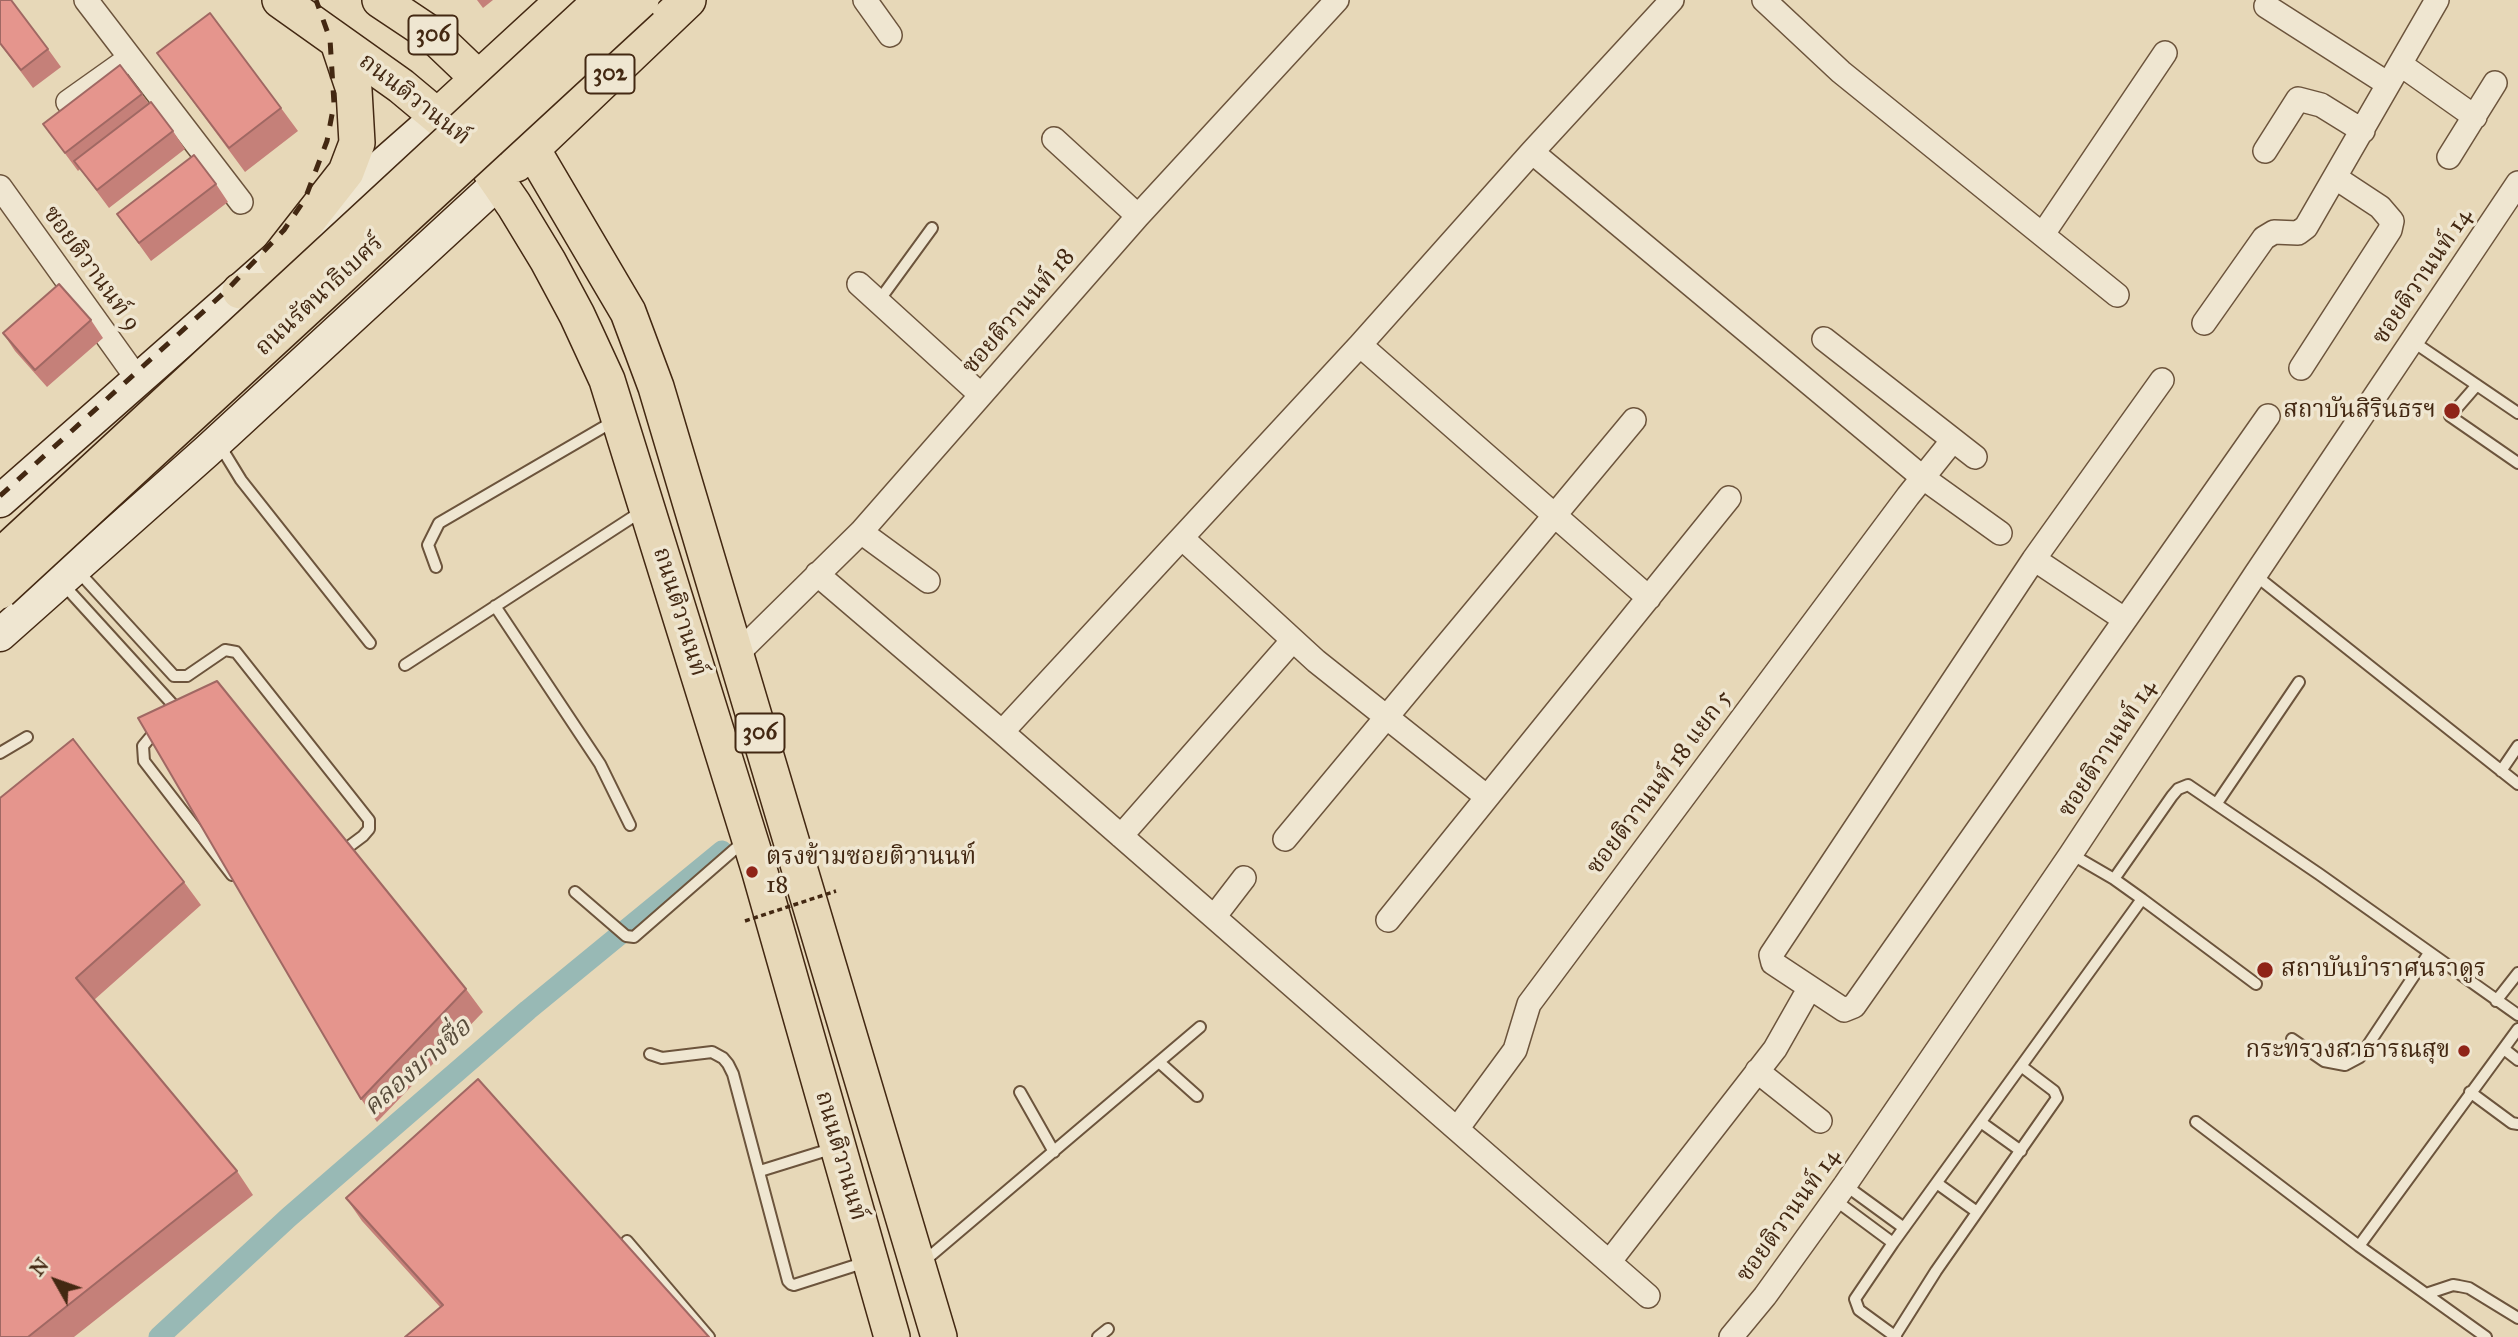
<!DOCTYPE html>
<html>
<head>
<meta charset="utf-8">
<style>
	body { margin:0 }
	#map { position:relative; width:2518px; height:1337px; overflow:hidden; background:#e7d8b8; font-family:"IM FELL Great Primer",serif }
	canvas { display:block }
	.north { position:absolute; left:21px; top:1246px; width:70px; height:70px; -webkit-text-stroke:5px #efe6d1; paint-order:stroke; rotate:310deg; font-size:19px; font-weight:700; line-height:28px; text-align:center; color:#432812 }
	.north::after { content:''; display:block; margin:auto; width:24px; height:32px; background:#432812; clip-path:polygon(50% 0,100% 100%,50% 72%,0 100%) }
</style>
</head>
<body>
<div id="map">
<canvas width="2518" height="1337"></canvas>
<div class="north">N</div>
</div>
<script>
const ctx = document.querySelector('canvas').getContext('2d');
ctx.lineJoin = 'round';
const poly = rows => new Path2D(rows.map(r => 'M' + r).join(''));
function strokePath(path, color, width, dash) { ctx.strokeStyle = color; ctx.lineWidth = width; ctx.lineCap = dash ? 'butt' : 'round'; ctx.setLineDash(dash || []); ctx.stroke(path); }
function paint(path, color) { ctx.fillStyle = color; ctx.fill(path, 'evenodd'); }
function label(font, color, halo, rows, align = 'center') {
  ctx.font = font + ' "IM FELL Great Primer","Noto Serif Thai",serif'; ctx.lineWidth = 7; ctx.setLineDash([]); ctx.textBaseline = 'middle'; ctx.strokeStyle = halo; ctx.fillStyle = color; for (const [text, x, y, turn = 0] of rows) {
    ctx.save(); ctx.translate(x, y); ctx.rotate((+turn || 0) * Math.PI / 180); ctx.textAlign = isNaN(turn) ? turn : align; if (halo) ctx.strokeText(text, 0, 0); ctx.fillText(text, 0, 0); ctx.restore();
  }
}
strokePath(poly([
	[159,1337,289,1217,528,1010,722,851]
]), '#98b9b5', 21);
const lane = poly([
	[878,302,932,228],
	[2412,341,2518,413],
	[2477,385,2450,416,2518,463],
	[219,444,241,480,370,643],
	[436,567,428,545,439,523,614,421],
	[77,570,174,676,187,676,225,650,236,652,369,820,369,829,363,836,339,854],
	[2255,575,2518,784],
	[62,583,175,707,173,715],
	[495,606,600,764,630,825],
	[405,665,642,511],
	[158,728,143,746,144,761,232,875],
	[0,753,27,737],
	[2501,771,2518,746],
	[2217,803,2299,682],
	[2114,879,2172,796,2178,789,2188,785,2319,874,2518,1015],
	[575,892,626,936,634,937,743,842],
	[2142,899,2256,984],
	[2496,1001,2518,973],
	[2292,1039,2324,1061,2345,1065,2360,1057,2429,953],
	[2504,1049,2518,1060],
	[650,1054,662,1058,712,1052,723,1058,728,1064,733,1074,788,1281,791,1284,794,1285,866,1262],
	[1159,1062,1197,1096],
	[1020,1092,1054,1152],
	[2470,1092,2512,1123,2518,1124],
	[2196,1122,2359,1246],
	[1982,1123,2021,1151],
	[760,1171,834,1148],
	[1938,1184,1977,1212],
	[1845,1185,1904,1228],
	[1835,1200,1893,1243],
	[627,1241,709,1337],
	[922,1263,1200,1027],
	[2426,1294,2453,1285,2459,1286,2469,1288,2518,1318],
	[1895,1336,1936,1271,2057,1098,2054,1091,2021,1066],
	[1098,1337,1108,1329],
	[1896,1337,1859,1310,1855,1299,1893,1243,2142,899,2114,879,2071,854],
	[2486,1337,2359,1246,2518,1029]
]);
const street = poly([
	[86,0,241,202],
	[865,0,890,35],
	[1764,0,1841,72,2117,295],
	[2266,6,2388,84],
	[2400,64,2475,117],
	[68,102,130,58],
	[1054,139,1138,216],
	[2265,151,2298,99,2321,105,2363,131],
	[1532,152,1922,477,2000,533],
	[2449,157,2495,83],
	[0,187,139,381],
	[2043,234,2165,53],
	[859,284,981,395],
	[2204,323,2264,238,2274,232,2298,233,2306,227,2437,0],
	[1824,339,1975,457],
	[1360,345,1649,598],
	[2301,368,2390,230,2392,221,2380,207,2336,178],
	[2162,380,2034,559,1771,955,1773,963,1844,1010,1854,1006,2268,416],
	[861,532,928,581],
	[1182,538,1316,661,1487,797],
	[2034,559,2124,619],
	[817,574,1002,732,1648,1296],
	[737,654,861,532,1138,216,1337,0],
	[1002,732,1360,345,1532,152,1672,0],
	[1121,836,1293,640],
	[1285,839,1634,420],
	[1214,917,1244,878],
	[1388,920,1729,498],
	[1757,1071,1820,1121],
	[1457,1129,1515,1050,1529,1004,1908,496,1953,440],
	[1610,1261,1775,1049,1809,989],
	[1731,1337,1765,1296,1845,1185,2071,854,2255,575,2518,183]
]);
const secondary = poly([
	[0,501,439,115],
	[0,635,207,451,499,182]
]);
const primary = poly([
	[280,0,401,86,474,147,514,205,548,261,577,315,607,380,759,869,892,1337],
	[380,0,434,36,479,79,500,104,532,149,628,312,656,387,939,1337],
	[439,115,564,0],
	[516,164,688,0],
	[277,260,346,172,357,143,354,90,338,42],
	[240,291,278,290,309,281]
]);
strokePath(lane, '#6c543c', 14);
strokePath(street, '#6c543c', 26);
strokePath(secondary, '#432812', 35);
strokePath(primary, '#432812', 38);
strokePath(lane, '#efe6d1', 10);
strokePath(street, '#efe6d1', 23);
strokePath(secondary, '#efe6d1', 32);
strokePath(primary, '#e7d8b8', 35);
strokePath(poly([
	[0,496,226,291,284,230,305,199,327,141,334,104,330,39,316,0]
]), '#432812', 5, [12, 12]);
const primaryBridge = poly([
	[0,557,602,0],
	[0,591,641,0]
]);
strokePath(primaryBridge, '#432812', 38, []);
strokePath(poly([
	[745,921,836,891]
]), '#432812', 3.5, [5, 3.5]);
strokePath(primaryBridge, '#e7d8b8', 35);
paint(poly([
	[0,0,48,49,61,67,33,88,0,44],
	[477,0,493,0,483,8],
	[157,53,281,108,298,131,245,172],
	[142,94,149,104,173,131,185,149,109,208,80,169,78,171,43,124],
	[216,184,228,202,151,261,117,214],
	[91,320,103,338,47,387,15,351,3,333],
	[0,798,184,882,201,905,94,1000,237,1171,253,1195,74,1337,0,1337],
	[466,989,483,1012,377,1122,361,1099],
	[346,1198,709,1337,440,1307,362,1221]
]), '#c58079');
const building = poly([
	[0,0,11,0,48,49,21,70,0,43,0,0],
	[210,13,281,108,229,148,157,53,210,13],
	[120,65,142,94,65,153,43,124,120,65],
	[151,102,173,131,97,190,74,161,151,102],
	[194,155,216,184,139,243,117,214,194,155],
	[59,284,91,320,35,370,3,333,59,284],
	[217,681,466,989,361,1099,138,718,217,681],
	[73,739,184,882,76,978,237,1171,28,1337,0,1337,0,798,73,739],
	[478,1079,709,1337,405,1337,443,1305,346,1198,478,1079]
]);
paint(building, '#e5958d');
strokePath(building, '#a06863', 2);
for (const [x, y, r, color] of [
	[2452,411,9,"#8f2418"],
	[752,872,7,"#8f2418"],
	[2265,970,9,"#8f2418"],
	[2464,1051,7,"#8f2418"]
]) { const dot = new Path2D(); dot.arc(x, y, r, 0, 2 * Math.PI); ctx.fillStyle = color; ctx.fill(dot); strokePath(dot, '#efe6d1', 2.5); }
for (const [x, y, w] of [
	[433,35,49],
	[610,74,49],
	[760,733,49]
]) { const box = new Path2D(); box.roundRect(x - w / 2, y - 19.5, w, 39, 5); ctx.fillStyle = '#efe6d1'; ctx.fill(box); strokePath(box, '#432812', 2); }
label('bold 23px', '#432812', null, [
	["306",433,35],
	["302",610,74],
	["306",760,733]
]);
label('24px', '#432812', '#efe6d1', [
	["ถนนติวานนท์",414,100,38],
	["ซอยติวานนท์ 9",91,269,54],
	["ซอยติวานนท์ 14",2423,277,-56],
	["ถนนรัตนาธิเบศร์",320,296,-43],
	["ซอยติวานนท์ 18",1019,312,-49],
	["ถนนติวานนท์",679,612,73],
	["ซอยติวานนท์ 14",2108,749,-57],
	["ซอยติวานนท์ 18 แยก 5",1660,783,-53],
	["ถนนติวานนท์",840,1156,74],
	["ซอยติวานนท์ 14",1789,1216,-54]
]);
label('24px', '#432812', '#efe6d1', [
	["สถาบันสิรินธรฯ",2436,411],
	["ตรงข้ามซอยติวานนท์",766,858,"left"],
	["18",766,886,"left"],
	["สถาบันบำราศนราดูร",2281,970,"left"],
	["กระทรวงสาธารณสุข",2450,1051]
], 'right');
label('italic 26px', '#584c3b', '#efe6d1', [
	["คลองบางซื่อ",418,1068,-41]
]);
</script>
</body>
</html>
